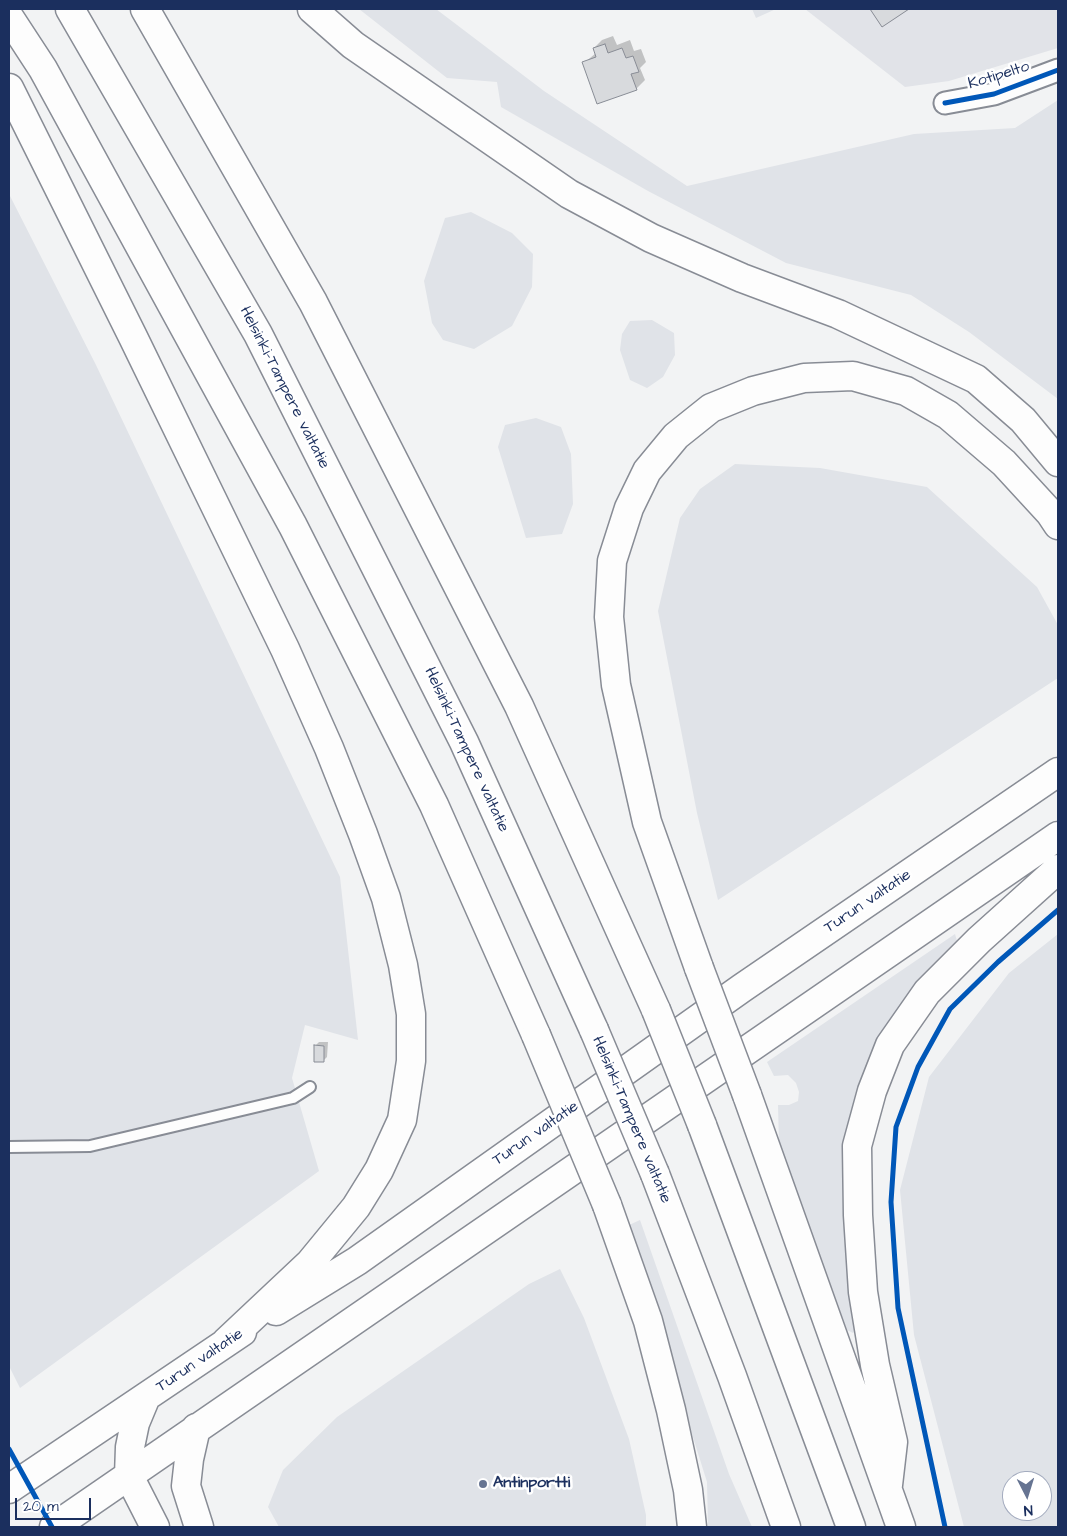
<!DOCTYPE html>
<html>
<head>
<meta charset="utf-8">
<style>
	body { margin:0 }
	#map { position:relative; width:1067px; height:1536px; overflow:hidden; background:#f2f3f4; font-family:"Architects Daughter",sans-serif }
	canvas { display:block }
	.frame { position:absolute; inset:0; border:10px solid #1b2f5e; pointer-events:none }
	.north { position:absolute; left:1002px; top:1471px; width:50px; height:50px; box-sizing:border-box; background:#fff; border:1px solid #a4acbf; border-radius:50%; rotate:175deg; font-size:14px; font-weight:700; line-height:20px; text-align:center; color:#1b2f5e }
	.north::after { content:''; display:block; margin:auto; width:18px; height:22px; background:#667492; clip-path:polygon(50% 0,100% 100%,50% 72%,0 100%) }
	.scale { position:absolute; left:15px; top:1498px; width:76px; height:22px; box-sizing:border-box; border:2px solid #1b2f5e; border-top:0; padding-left:6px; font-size:15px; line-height:18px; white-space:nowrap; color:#1b2f5e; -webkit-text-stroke:4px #fff; paint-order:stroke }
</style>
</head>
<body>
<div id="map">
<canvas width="1067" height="1536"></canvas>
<div class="frame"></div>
<div class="north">N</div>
<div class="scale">20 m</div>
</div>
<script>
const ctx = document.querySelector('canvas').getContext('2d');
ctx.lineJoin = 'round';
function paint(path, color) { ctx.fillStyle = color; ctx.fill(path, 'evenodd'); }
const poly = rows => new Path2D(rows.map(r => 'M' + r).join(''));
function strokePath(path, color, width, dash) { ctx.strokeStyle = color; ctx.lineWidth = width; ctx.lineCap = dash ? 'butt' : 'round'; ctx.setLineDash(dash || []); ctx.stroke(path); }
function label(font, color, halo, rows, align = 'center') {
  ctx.font = font + ' "Architects Daughter",sans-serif'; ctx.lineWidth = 5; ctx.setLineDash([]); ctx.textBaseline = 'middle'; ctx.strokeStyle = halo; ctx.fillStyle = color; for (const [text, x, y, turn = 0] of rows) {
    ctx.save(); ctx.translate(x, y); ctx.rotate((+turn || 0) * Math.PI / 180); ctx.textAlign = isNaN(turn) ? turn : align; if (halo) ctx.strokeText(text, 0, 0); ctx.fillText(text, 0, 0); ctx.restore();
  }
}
paint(poly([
	[805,9,1058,9,1058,48,949,81,905,87]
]), '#e1e3e8');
paint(poly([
	[359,9,436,9,544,91,687,186,914,134,1015,128,1058,100,1058,399,969,332,911,295,786,263,648,191,501,107,497,82,447,78],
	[752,9,776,9,756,18],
	[9,194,96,365,340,877,358,1040,305,1025,292,1078,319,1171,20,1388,9,1366],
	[471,212,512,233,533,254,532,287,512,326,474,349,443,340,432,323,424,281,445,218],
	[652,320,674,333,675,355,663,377,647,388,630,380,620,350,622,334,630,321],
	[536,418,561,427,571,454,573,504,562,534,526,538,498,447,505,425],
	[735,464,820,468,927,487,1037,587,1058,625,1058,678,718,900,697,813,658,611,680,518,700,489],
	[955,934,957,941,955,945,949,949,919,983,846,1173,844,1229,858,1320,857,1330,853,1333,847,1330,779,1144,778,1105,789,1105,798,1101,799,1092,796,1083,788,1075,774,1076,767,1062],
	[1058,934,1058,1527,964,1527,914,1335,900,1190,929,1077,1009,973],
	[1012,1481,1042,1481,1042,1511,1012,1511],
	[640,1220,729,1474,752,1527,708,1527,707,1482,627,1226],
	[560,1269,584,1318,629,1439,646,1515,646,1527,279,1527,268,1507,283,1470,337,1417,529,1284]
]), '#e0e3e8');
paint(poly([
	[613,36,617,45,630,40,634,51,641,49,646,62,640,68,645,80,636,89,584,63,596,53,594,48,602,40],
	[319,1042,328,1042,327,1057,323,1061,315,1046]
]), '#0003');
const building = poly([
	[870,9,909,9,882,27,870,9],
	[605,44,608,53,622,48,626,58,633,56,639,72,631,74,637,90,597,104,582,62,596,57,593,48,605,44],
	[314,1045,324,1046,324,1062,314,1062,314,1045]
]);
paint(building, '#d8dadd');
strokePath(building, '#888c95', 1);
const lane = poly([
	[9,1147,90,1146,293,1098,310,1087]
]);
const street = poly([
	[945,103,994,94,1058,70]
]);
const highway = poly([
	[70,9,258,334,464,742,594,1030],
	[145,9,313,302,519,706,656,1010],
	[312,9,353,45,569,194,651,238,742,278,838,314,976,379,1023,420,1058,462],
	[9,17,43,69,293,526,434,805,536,1035],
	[9,88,133,337,285,649,329,748,363,834,386,898,403,965,411,1014,411,1061,402,1120,379,1170,356,1207,310,1263,226,1342],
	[699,968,647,822,616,685,609,617,612,561,629,508,647,471,676,436,711,408,753,391,804,378,853,376,906,391,948,415,1004,463,1050,513,1058,525],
	[747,1095,901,1527],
	[702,1125,851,1527],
	[655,1174,732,1376,786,1527],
	[607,1205,648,1321,671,1410,688,1490,692,1527],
	[276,1311,357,1261,742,988,1058,772],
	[145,1399,135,1423,130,1447,129,1476,155,1527],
	[196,1428,189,1459,186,1486,199,1527],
	[888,1485,893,1442,875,1365,863,1292,858,1215,857,1146,872,1091,890,1045,927,992,979,940,1058,869],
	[9,1489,242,1332],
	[54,1527,1058,836]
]);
strokePath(lane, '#888c95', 14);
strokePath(street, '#888c95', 25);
strokePath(highway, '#888c95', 31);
strokePath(lane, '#fdfdfd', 10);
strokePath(street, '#fdfdfd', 21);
strokePath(highway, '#fdfdfd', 28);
const highwayBridge = poly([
	[699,968,747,1095],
	[656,1010,702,1125],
	[594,1030,655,1174],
	[536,1035,607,1205]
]);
strokePath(highwayBridge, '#888c95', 31, []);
strokePath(highwayBridge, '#fdfdfd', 28);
strokePath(poly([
	[945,103,994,94,1058,70],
	[9,1449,52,1527],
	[945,1527,898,1308,891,1202,896,1127,918,1067,950,1009,998,962,1058,910]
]), '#0057b8', 5);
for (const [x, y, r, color] of [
	[483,1484,5,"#667492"]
]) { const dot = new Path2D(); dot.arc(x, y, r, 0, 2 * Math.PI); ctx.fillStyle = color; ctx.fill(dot); strokePath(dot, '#fff', 2); }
label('16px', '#1b2f5e', '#fff', [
	["Kotipelto",999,76,-17],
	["Helsinki-Tampere valtatie",284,388,63],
	["Helsinki-Tampere valtatie",466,750,65],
	["Turun valtatie",868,902,-34],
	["Helsinki-Tampere valtatie",631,1120,67],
	["Turun valtatie",536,1134,-35],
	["Turun valtatie",200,1361,-34]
]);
label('bold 16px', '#1b2f5e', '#fff', [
	["Antinportti",493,1484]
], 'left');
</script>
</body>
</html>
